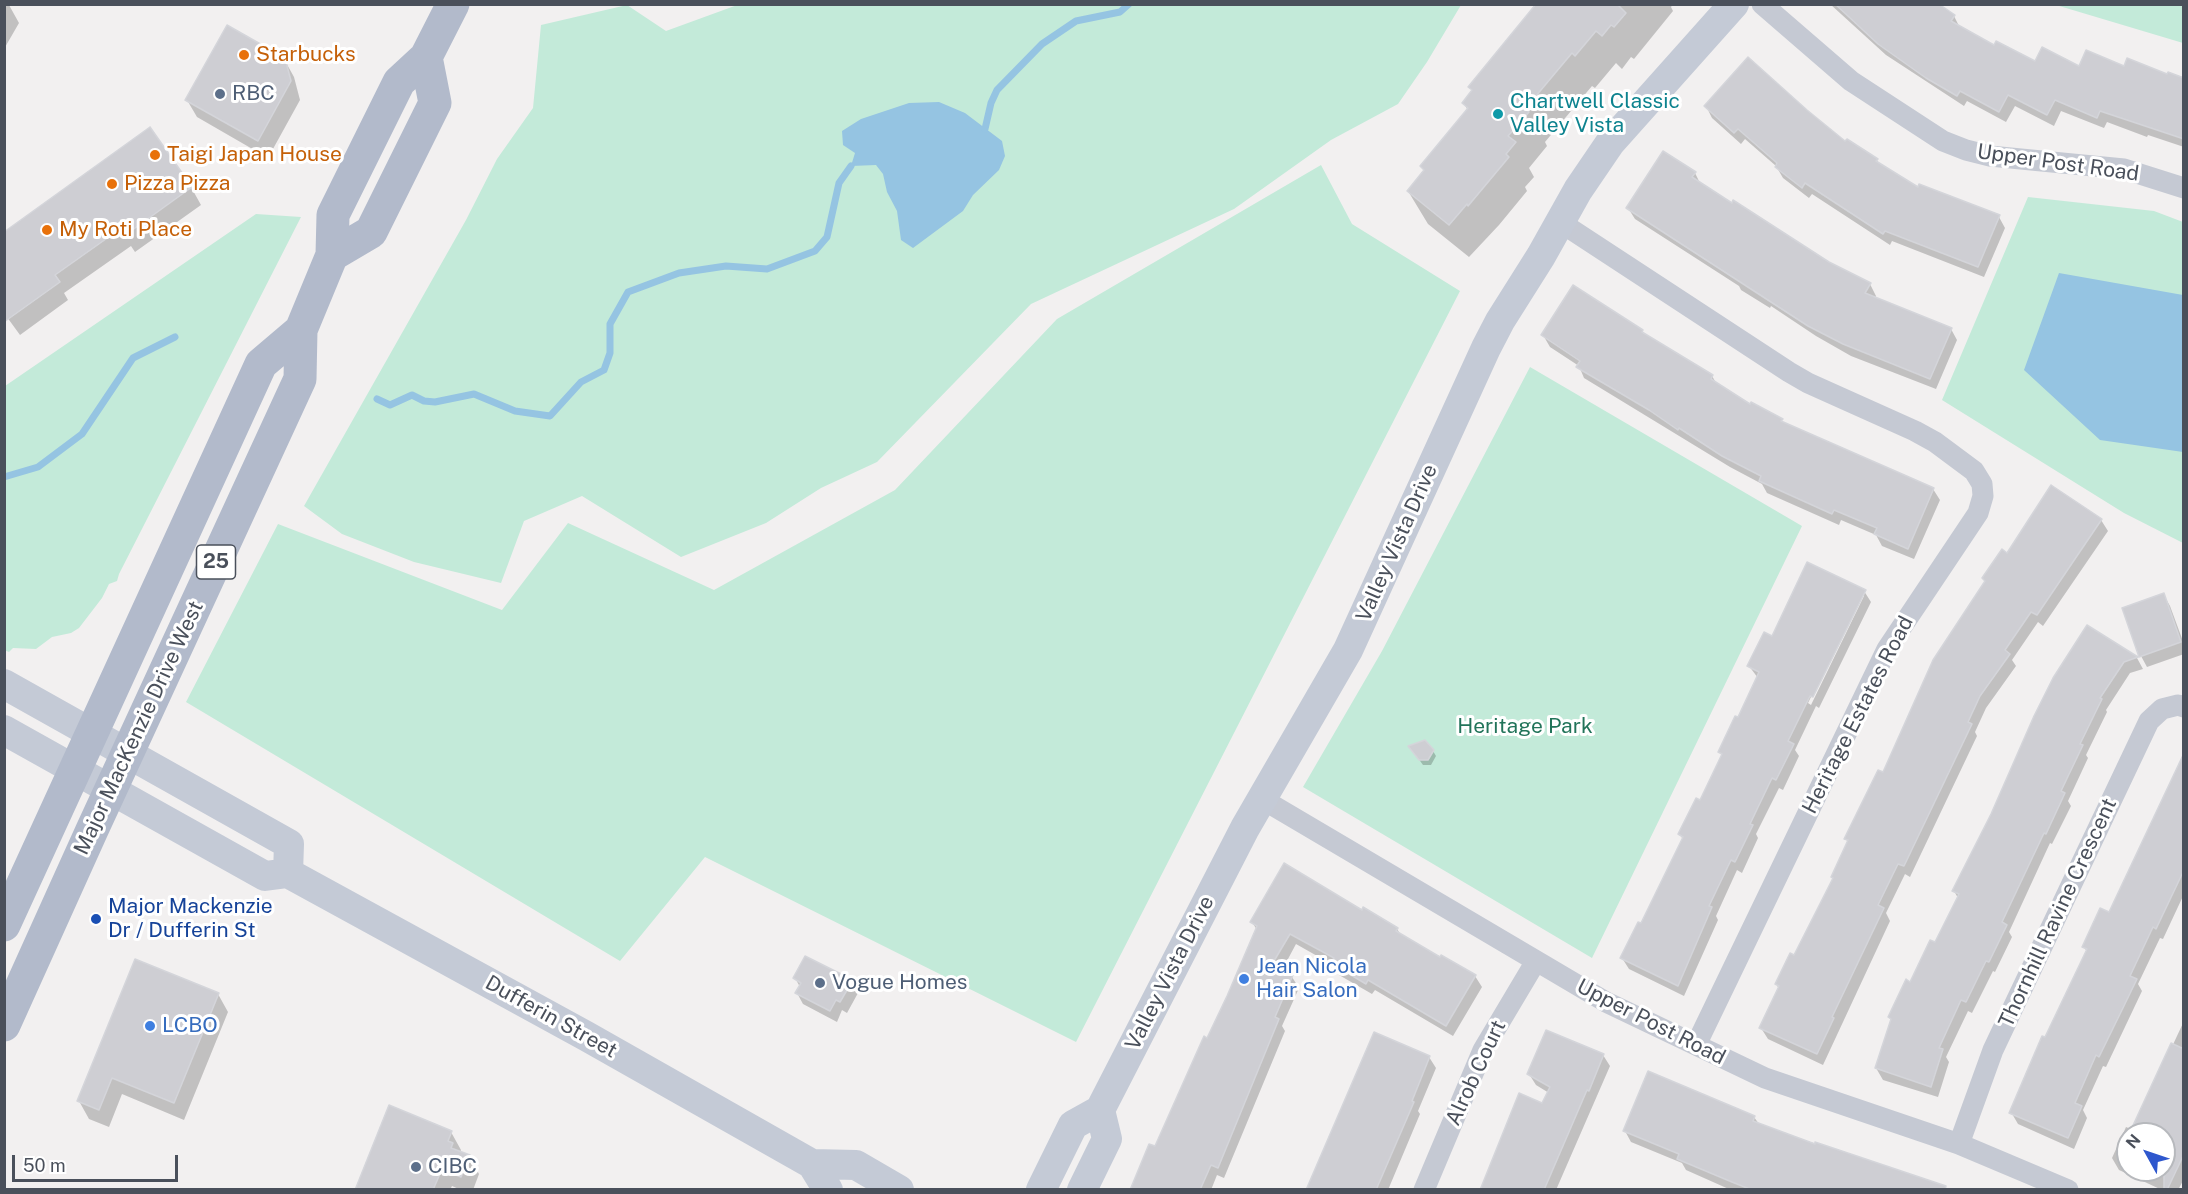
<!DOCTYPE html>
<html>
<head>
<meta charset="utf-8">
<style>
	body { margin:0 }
	#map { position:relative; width:2188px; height:1194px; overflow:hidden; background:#f2f0f0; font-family:"Public Sans",sans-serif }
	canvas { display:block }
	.frame { position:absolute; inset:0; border:6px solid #4a505b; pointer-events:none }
	.north { position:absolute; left:2116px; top:1122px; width:60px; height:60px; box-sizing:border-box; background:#fff; border:2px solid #b7b9bd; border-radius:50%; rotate:310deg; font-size:16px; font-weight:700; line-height:24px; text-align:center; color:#4a505b }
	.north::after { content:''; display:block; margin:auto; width:21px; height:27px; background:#2e57cd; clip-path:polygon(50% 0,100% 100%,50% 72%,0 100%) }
	.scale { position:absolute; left:12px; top:1155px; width:166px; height:27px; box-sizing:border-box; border:3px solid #4a505b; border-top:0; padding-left:8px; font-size:18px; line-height:21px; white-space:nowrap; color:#4a505b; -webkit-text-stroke:4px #fff; paint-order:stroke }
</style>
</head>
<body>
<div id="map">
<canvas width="2188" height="1194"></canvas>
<div class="frame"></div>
<div class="north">N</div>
<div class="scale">50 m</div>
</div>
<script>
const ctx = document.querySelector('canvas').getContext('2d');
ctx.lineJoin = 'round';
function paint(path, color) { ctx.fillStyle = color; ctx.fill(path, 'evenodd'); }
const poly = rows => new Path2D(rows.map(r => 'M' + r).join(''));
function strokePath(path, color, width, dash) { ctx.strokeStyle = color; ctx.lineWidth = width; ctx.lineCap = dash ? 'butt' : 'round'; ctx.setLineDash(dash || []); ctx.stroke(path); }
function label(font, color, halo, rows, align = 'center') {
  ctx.font = font + ' "Public Sans",sans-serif'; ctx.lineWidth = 6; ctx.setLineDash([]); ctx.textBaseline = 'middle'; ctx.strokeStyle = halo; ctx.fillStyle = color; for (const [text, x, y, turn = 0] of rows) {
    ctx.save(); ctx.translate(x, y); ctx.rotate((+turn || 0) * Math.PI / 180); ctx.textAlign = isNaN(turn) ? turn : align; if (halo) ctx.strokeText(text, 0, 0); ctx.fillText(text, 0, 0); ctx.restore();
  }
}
paint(poly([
	[740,4,1461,5,1427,62,1398,104,1331,140,1234,209,1031,304,877,462,821,488,766,523,681,557,582,496,524,521,501,583,414,562,342,534,304,506,466,220,497,159,533,108,541,25,627,5,666,31],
	[2056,5,2183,5,2183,43],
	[1321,165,1352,224,1460,291,1076,1042,705,857,620,961,186,702,278,524,502,610,568,523,714,590,895,490,1057,319],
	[2028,197,2154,211,2183,222,2183,543,2124,513,1942,400],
	[256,214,301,217,119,574,117,581,109,584,102,598,79,628,71,633,52,637,36,649,13,648,9,652,4,650,5,386],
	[1530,367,1802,526,1592,958,1303,787,1382,651]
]), '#c3ead9');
paint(poly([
	[939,102,965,113,1002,141,1005,156,999,170,973,195,963,211,913,248,901,240,897,211,887,192,883,174,876,165,851,166,855,153,843,145,842,131,861,119,909,103],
	[2059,273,2183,295,2183,452,2100,440,2024,370]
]), '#95c4e2');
paint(poly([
	[4,4,9,5,19,23,4,49],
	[1543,4,1673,4,1671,7,1673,11,1634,59,1631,57,1622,69,1616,63,1595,88,1592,86,1545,142,1547,146,1529,168,1534,177,1525,187,1527,191,1499,225,1469,257,1428,224,1408,191,1468,111,1464,103,1473,92,1470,88],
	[1830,4,1936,4,1954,16,1960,28,1995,47,2035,63,2080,69,2125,68,2128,60,2184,80,2184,147,2148,135,2147,137,2107,122,2104,128,2061,111,2054,126,2015,106,2006,122,1967,101,1964,106,1886,55],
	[284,59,294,77,300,100,268,158,197,117,187,100],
	[1706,106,1846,144,1877,160,1880,165,1918,189,1999,217,2005,228,1984,277,1892,241,1890,245,1812,194,1809,198,1783,178,1776,166,1745,139,1741,144,1712,118],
	[1695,173,1701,185,1829,263,1870,284,1876,296,1875,299,1951,329,1957,340,1936,389,1851,356,1816,336,1771,306,1770,308,1741,290,1739,286,1635,219,1628,208],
	[191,187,201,205,135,252,131,246,64,293,68,300,20,335,4,313,4,234],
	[1642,331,1644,335,1712,376,1718,386,1750,406,1781,420,1784,425,1933,489,1940,500,1914,559,1882,546,1876,535,1841,520,1839,525,1767,493,1762,484,1730,467,1584,378,1579,366,1550,347,1543,335],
	[2101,520,2108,531,2043,626,2038,622,2012,660,2016,666,1986,708,1975,732,1977,736,1910,877,1905,874,1886,913,1890,921,1823,1065,1768,1039,1761,1028,1779,989,1776,984,1795,957,1834,879,1848,843,1846,839,2007,555],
	[1864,591,1871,602,1819,708,1816,706,1795,750,1799,756,1783,790,1779,788,1756,834,1758,838,1742,873,1737,870,1716,916,1718,920,1684,996,1629,969,1622,958,1642,925,1683,840,1680,834,1701,802,1723,757,1720,752,1739,719,1758,678,1749,666,1772,638],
	[1861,596,1864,596,1811,705,1808,703],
	[2163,594,2170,606,2184,644,2184,654,2147,667,2141,656],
	[2088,627,2137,658,2143,669,2130,673,2106,710,2107,712,2086,755,2088,758,2068,801,2071,806,2052,844,2050,843,2009,932,2012,937,1995,972,1993,971,1972,1013,1968,1011,1946,1057,1949,1062,1938,1097,1883,1080,1876,1068,1892,1021,1889,1017,1936,944,1958,898,1954,891],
	[1413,751,1433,751,1436,756,1431,765,1423,765],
	[2184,756,2184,894,2163,939,2160,938,2138,984,2142,991,2106,1067,2103,1066,2083,1110,2087,1118,2074,1149,2018,1124,2011,1112,2087,952,2084,947,2109,914],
	[1362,912,1397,929,1401,935,1475,976,1482,987,1453,1036,1375,990,1372,994,1339,975,1333,965,1296,944,1281,972,1292,977,1299,988,1282,1026,1285,1031,1224,1178,1217,1175,1211,1190,1131,1190,1156,1148,1208,1040,1257,930,1252,922],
	[795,978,852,981,858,993,847,1013,842,1010,837,1022,803,1004,797,993,800,987],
	[218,994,228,1012,184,1120,122,1094,109,1127,89,1119,79,1101],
	[2184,1021,2184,1179,2178,1190,2162,1190,2119,1170,2112,1158,2126,1127,2133,1130],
	[2128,1134,2164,1134,2164,1170,2128,1170],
	[1603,1055,1610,1066,1556,1190,1482,1190,1543,1105,1549,1093,1536,1085,1529,1074],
	[1429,1057,1436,1068,1418,1111,1420,1114,1388,1190,1308,1190],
	[1754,1117,1759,1124,1947,1190,1731,1190,1686,1170,1682,1163,1631,1142,1625,1131],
	[451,1132,461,1150,460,1153,469,1156,479,1174,473,1190,461,1190,452,1186,450,1190,356,1190]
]), '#0003');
strokePath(poly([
	[985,129,991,103,997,90,1042,44,1076,21,1120,12,1129,4],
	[377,399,390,405,412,395,424,401,435,402,474,394,515,411,550,416,581,382,604,370,610,353,610,324,628,292,679,273,726,266,767,269,815,251,827,237,839,183,851,166],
	[4,477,38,467,82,434,133,358,175,337]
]), '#95c4e2', 7);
const building = poly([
	[1536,4,1617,4,1626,13,1614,27,1611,25,1602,36,1596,31,1575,56,1572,53,1525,109,1529,112,1508,136,1516,142,1506,154,1509,157,1468,206,1467,204,1449,225,1407,191,1424,170,1420,166,1468,108,1462,103,1472,90,1468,87,1536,4],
	[1835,4,1939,4,1955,15,1951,21,1994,45,1996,41,2035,61,2042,47,2079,66,2086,50,2124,66,2127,58,2167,74,2168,72,2184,78,2184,139,2100,111,2097,118,2055,100,2047,115,2008,95,1999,112,1960,91,1957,96,1926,78,1878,44,1835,4],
	[227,25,285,58,291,81,258,141,185,100,227,25],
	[1748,57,1807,110,1845,141,1847,139,1878,159,1876,161,1918,187,1919,184,2000,215,1978,267,1885,231,1883,234,1805,183,1802,188,1775,167,1777,163,1738,129,1734,133,1704,106,1748,57],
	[150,127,192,187,124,236,120,229,55,275,60,282,4,322,4,232,150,127],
	[1663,151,1696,172,1692,177,1732,203,1733,200,1829,262,1871,283,1865,293,1952,328,1930,379,1843,344,1808,326,1626,208,1663,151],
	[1573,285,1643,330,1642,332,1713,375,1711,379,1750,404,1751,402,1783,419,1781,421,1934,488,1908,549,1874,534,1877,528,1834,510,1832,514,1759,481,1761,476,1722,456,1679,428,1678,430,1649,410,1576,367,1580,361,1541,335,1573,285],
	[2051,485,2102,519,2037,615,2031,612,2005,650,2010,654,1980,696,1968,722,1972,724,1904,866,1898,864,1878,905,1884,908,1832,1017,1834,1018,1817,1054,1759,1028,1779,986,1775,984,1790,953,1794,955,1833,878,1831,877,1848,840,1844,839,1878,770,1883,772,1933,660,1985,581,1982,578,2002,549,2007,553,2051,485],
	[1807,562,1866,590,1813,697,1810,696,1788,741,1794,744,1776,780,1772,778,1750,824,1753,825,1735,862,1731,860,1709,906,1712,907,1678,986,1620,958,1638,922,1641,923,1661,882,1683,837,1678,834,1696,798,1700,800,1722,754,1718,752,1735,716,1738,717,1759,672,1747,666,1764,632,1772,636,1807,562],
	[2164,593,2181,642,2139,657,2122,608,2164,593],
	[2087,625,2138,657,2124,662,2100,698,2102,699,2080,744,2083,745,2061,791,2065,793,2046,834,2044,833,2002,922,2007,925,1989,962,1986,961,1966,1002,1961,1000,1939,1048,1943,1049,1931,1087,1875,1068,1891,1019,1888,1017,1906,979,1910,982,1930,940,1935,942,1959,894,1952,891,1991,814,2034,716,2053,678,2087,625],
	[1425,740,1434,750,1428,760,1419,760,1408,746,1425,740],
	[2184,753,2184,870,2156,929,2153,927,2130,976,2137,979,2120,1014,2099,1057,2096,1055,2075,1103,2082,1106,2068,1138,2009,1113,2042,1036,2045,1037,2087,949,2082,947,2100,908,2109,912,2184,753],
	[1284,863,1362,910,1363,907,1398,928,1396,931,1440,957,1441,955,1476,975,1446,1026,1368,980,1366,984,1331,963,1334,958,1290,934,1271,966,1293,975,1275,1017,1279,1019,1218,1168,1211,1165,1200,1190,1130,1190,1149,1144,1155,1146,1204,1036,1207,1038,1227,996,1257,926,1250,922,1284,863],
	[805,956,853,980,840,1002,836,1000,830,1011,795,993,801,983,793,978,805,956],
	[135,959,219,993,174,1103,112,1078,99,1110,77,1101,135,959],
	[1546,1030,1604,1054,1589,1091,1587,1090,1544,1190,1480,1190,1519,1093,1542,1103,1550,1087,1527,1074,1546,1030],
	[1374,1032,1430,1056,1412,1101,1414,1102,1376,1190,1306,1190,1374,1032],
	[2171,1043,2184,1049,2184,1154,2167,1190,2164,1190,2164,1134,2129,1134,2171,1043],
	[1648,1071,1755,1116,1753,1121,1815,1144,1815,1142,1946,1186,1945,1190,1752,1190,1732,1182,1677,1159,1679,1154,1623,1131,1648,1071],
	[389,1105,452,1131,448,1141,453,1143,451,1148,470,1155,461,1177,442,1169,433,1190,355,1190,389,1105]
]);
paint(building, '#ceced3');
strokePath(building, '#d4d5da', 1.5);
strokePath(poly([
	[1762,4,1851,81,1943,141,1966,150,1990,156,2124,169,2184,188],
	[1560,222,1789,372,1808,383,1915,431,1935,442,1974,471,1982,484,1983,496,1978,513,1887,649,1696,1045],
	[1262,799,1606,1002,1765,1078,1959,1144,2068,1190],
	[1959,1144,1993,1050,2149,721,2162,709,2178,705,2184,707],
	[1424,1190,1483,1050,1536,961]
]), '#c5c9d3', 21);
strokePath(poly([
	[4,684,289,844,288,873],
	[4,730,265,876,288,873,586,1036,812,1164,856,1165,899,1190],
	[812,1164,828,1190],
	[1041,1190,1073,1125,1100,1110,1245,828,1348,650,1486,348,1500,321,1541,256,1578,190,1610,143,1734,4],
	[1082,1190,1107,1139,1100,1110]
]), '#c4cad6', 30);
strokePath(poly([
	[332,255,371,232,435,103,426,57],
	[4,925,261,364,301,330],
	[4,1025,92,830,300,379,301,330,332,255,333,215,399,82,426,57,453,4]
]), '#b2bacb', 33);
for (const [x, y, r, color] of [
	[244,55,6,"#e8710a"],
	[220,94,6,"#5c6f8a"],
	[1498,114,6,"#0f9aa8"],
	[155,155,6,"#e8710a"],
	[112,184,6,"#e8710a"],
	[47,230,6,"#e8710a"],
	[96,919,6,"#1a4fb4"],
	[1244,979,6,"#3f7fe0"],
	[820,983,6,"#5c6f8a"],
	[150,1026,6,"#3f7fe0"],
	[416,1167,6,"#5c6f8a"]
]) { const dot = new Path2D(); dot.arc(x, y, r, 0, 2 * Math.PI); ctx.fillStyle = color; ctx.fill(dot); strokePath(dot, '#fff', 2); }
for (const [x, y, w] of [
	[216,562,39]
]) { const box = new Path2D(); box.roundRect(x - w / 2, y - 17, w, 34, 4.5); ctx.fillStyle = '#fff'; ctx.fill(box); strokePath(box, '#4a505b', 1.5); }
label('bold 20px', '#4a505b', null, [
	["25",216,562]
]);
label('21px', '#c56008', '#fff', [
	["Starbucks",256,55],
	["Taigi Japan House",167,155],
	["Pizza Pizza",124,184],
	["My Roti Place",59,230]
], 'left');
label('21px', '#4e5e75', '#fff', [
	["RBC",232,94],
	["Vogue Homes",832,983],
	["CIBC",428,1167]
], 'left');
label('21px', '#0d838f', '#fff', [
	["Chartwell Classic",1510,102],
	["Valley Vista",1510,126]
], 'left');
label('21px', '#4a505b', '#fff', [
	["Upper Post Road",2058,163,8],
	["Valley Vista Drive",1397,543,-66],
	["Heritage Estates Road",1858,715,-63],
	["Major MacKenzie Drive West",139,728,-65],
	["Thornhill Ravine Crescent",2058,913,-65],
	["Valley Vista Drive",1170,973,-63],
	["Dufferin Street",551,1017,29],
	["Upper Post Road",1651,1022,27],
	["Alrob Court",1476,1073,-65]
]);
label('21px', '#22745a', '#fff', [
	["Heritage Park",1525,727]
]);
label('21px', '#164399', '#fff', [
	["Major Mackenzie",108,907],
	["Dr / Dufferin St",108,931]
], 'left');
label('21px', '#366cbe', '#fff', [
	["Jean Nicola",1256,967],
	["Hair Salon",1256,991],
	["LCBO",162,1026]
], 'left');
</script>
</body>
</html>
